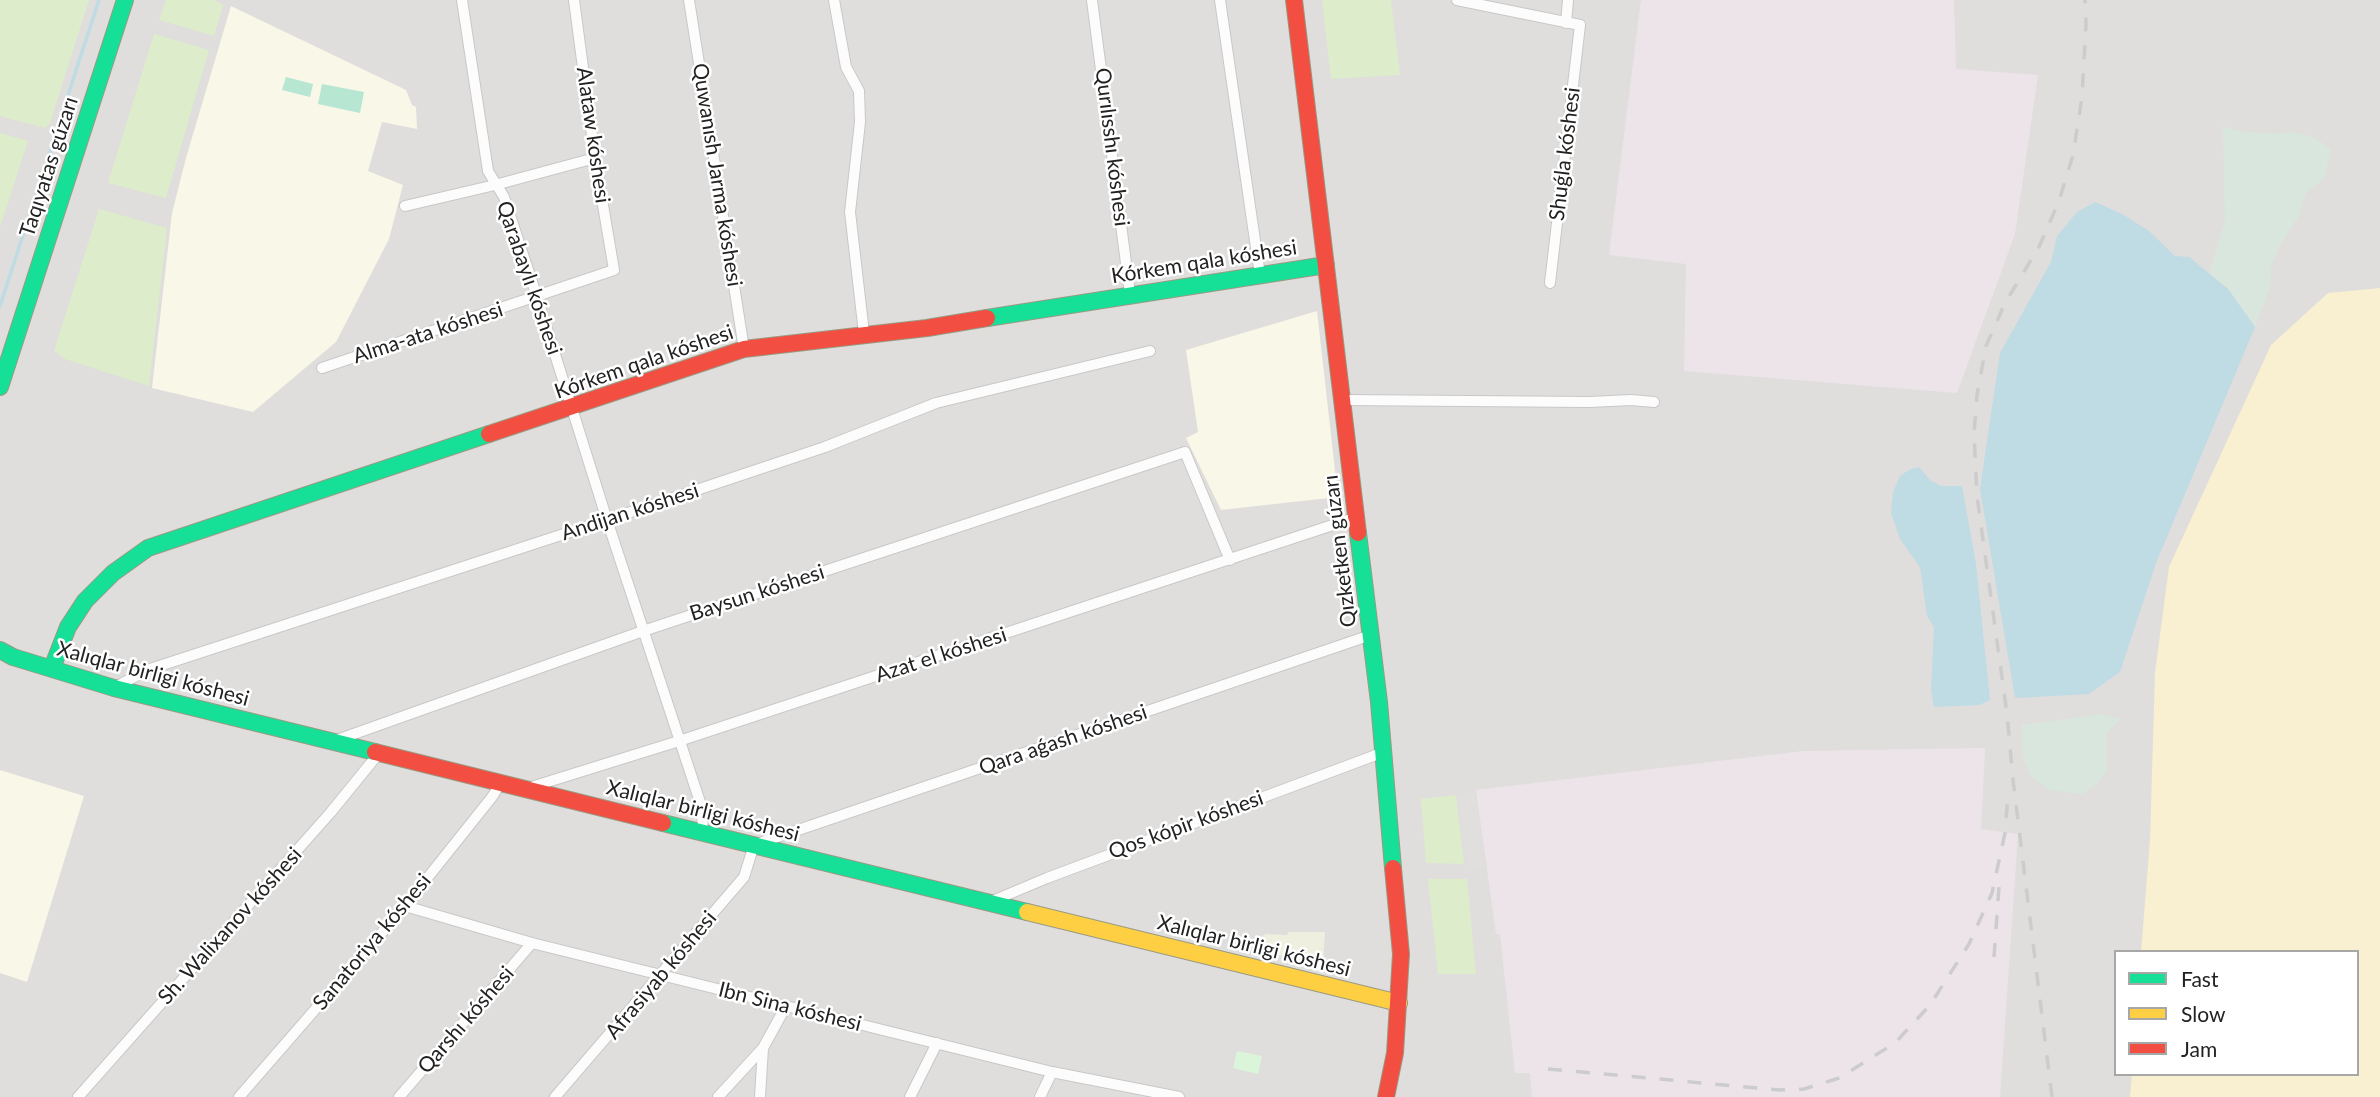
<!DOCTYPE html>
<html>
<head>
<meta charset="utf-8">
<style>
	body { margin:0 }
	#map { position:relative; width:2380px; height:1097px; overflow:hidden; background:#f0eeeb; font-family:Lato,sans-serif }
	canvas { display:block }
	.legend { position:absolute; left:2114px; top:950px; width:245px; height:126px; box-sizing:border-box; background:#fff; border:2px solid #a7a7a7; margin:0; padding:9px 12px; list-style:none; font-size:21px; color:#222 }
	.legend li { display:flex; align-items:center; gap:14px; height:35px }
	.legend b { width:35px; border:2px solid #a7a7a7 }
</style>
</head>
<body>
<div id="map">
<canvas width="2380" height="1097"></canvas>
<ul class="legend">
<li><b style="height:9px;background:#16e098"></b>Fast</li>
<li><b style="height:9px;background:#ffcf43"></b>Slow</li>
<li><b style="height:9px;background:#f24e42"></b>Jam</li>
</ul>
</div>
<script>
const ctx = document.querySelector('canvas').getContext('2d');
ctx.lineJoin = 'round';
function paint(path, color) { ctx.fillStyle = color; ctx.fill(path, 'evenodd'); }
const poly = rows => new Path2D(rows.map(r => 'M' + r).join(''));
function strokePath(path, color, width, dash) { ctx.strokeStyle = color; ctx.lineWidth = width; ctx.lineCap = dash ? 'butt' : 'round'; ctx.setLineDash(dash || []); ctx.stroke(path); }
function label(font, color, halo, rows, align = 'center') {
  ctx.font = font + ' Lato,sans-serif'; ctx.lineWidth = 5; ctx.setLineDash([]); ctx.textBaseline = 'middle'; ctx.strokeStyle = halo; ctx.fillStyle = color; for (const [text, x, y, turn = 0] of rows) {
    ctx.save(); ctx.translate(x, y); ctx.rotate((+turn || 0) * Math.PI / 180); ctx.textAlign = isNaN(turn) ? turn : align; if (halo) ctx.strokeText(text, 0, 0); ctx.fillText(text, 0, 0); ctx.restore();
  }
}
paint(poly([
	[0,0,2380,0,2380,1097,0,1097],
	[2116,952,2357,952,2357,1074,2116,1074]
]), '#dfdedc');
paint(poly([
	[1641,0,1954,0,1956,69,2038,75,2015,234,1957,393,1684,371,1686,264,1609,255],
	[1985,748,1981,829,2018,834,2000,1097,1532,1097,1530,1073,1515,1073,1500,934,1496,934,1476,790,1803,751]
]), '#ede4e9');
paint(poly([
	[231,6,406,90,412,105,416,107,417,129,382,122,368,171,403,185,389,239,336,342,253,412,152,388,172,213,186,158],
	[1317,311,1338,497,1221,510,1186,438,1198,432,1186,350],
	[0,770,84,796,27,982,0,973]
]), '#f8f7e8');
paint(poly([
	[1288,932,1325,932,1323,965,1260,951,1255,940,1266,934,1287,935]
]), '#efefdf');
paint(poly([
	[0,0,89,0,50,123,45,128,0,116],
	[166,0,214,0,223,5,214,36,159,20],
	[1322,0,1391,0,1400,75,1331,79],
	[154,34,209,50,166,198,108,183],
	[0,133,28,141,0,227],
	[99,209,167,228,149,386,65,359,54,351],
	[1456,795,1464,864,1426,863,1421,799],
	[1428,879,1467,879,1476,974,1438,974]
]), '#ddeccb');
paint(poly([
	[2223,126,2238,131,2277,134,2291,132,2313,137,2331,149,2324,179,2306,192,2298,217,2281,243,2271,265,2271,285,2255,327,2228,289,2209,273,2225,221],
	[2102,714,2121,719,2107,733,2107,771,2096,784,2083,794,2049,790,2031,777,2023,756,2022,725]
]), '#d9e6de');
paint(poly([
	[2380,288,2380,1097,2130,1097,2132,1074,2357,1074,2357,952,2141,952,2150,840,2155,673,2169,567,2271,345,2328,293]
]), '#f8f0d0');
paint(poly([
	[1237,1051,1262,1056,1258,1074,1233,1068]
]), '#daf5da');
paint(poly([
	[286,77,313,84,310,97,282,90],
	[322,84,364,92,360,113,318,104]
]), '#b7e6d2');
paint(poly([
	[1475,792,1485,869,1467,869,1458,794]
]), '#e0dfde');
paint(poly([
	[2095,202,2122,214,2149,231,2175,256,2189,257,2228,289,2255,327,2156,563,2120,672,2089,694,2015,698,1980,489,2000,353,2051,262,2057,236,2077,212],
	[1919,467,1930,480,1941,486,1962,486,1976,564,1990,700,1979,705,1934,707,1931,689,1934,627,1927,616,1920,567,1900,539,1891,513,1893,492,1900,476,1911,469]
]), '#bfdbe3');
strokePath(poly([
	[56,132,99,0],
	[0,306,52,146]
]), '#bfdbe3', 3.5);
const street = poly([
	[462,0,488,171,504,197,537,297,607,520,702,808,703,833],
	[689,0,744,349],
	[834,0,846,67,859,91,860,122,850,212,864,333],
	[1092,0,1130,294],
	[1220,0,1260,275],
	[1457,0,1580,25,1550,283],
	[1566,23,1568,0],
	[405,206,495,185,595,158],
	[322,368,614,270,595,158,574,0],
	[1343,400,1590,402,1631,400,1654,402],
	[114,688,147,670,607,520,825,447,936,403,1150,351],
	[334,741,643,631,1185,452,1230,560],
	[528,788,679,741,1357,517],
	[990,902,1047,878,1384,752],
	[405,906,532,943,786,1006,1052,1072,1179,1097],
	[78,1097,331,812,379,753],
	[239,1097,405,906,492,797,500,784],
	[399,1097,532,943],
	[555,1097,744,877,754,845,1371,635],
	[718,1097,763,1048,786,1006],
	[760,1097,763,1048],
	[910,1097,937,1043],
	[1040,1097,1052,1072]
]);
const fast = poly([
	[987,318,1326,265],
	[0,387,125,0],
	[1358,533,1379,702,1393,868],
	[0,650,13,657,114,688,375,752],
	[52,668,68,627,85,601,113,573,148,548,489,434],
	[663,823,1027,912]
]);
const slow = poly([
	[1027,912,1399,1003]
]);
const jam = poly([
	[1294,0,1358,533],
	[489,434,744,349,927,328,987,318],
	[375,752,663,823],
	[1386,1097,1395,1053,1401,954,1393,868]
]);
strokePath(street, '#c9c8c7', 12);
strokePath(fast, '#999a82', 18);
strokePath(slow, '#999a82', 18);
strokePath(jam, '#999a82', 18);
strokePath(street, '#fdfcfc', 10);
strokePath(fast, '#16e098', 16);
strokePath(slow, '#ffcf43', 16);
strokePath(jam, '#f24e42', 16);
strokePath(poly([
	[1994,957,1999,887],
	[1548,1069,1780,1090,1804,1089,1839,1078,1895,1043,1930,1005,1969,944,1992,893,2005,833,2008,794],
	[2052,1097,2013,780,2007,714,1977,496,1974,433,1977,395,1986,346,2005,303,2039,247,2059,201,2073,155,2082,97,2086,24,2085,0]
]), '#ccc', 3.5, [14, 14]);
label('21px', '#222', '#fff', [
	["Alataw kóshesi",593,135,82],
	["Qurılısshı kóshesi",1112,147,83],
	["Shuǵla kóshesi",1565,154,-83],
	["Taqıyatas gúzarı",49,167,-72],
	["Quwanısh Jarma kóshesi",717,175,81],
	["Kórkem qala kóshesi",1204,262,-9],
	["Qarabaylı kóshesi",529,278,71],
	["Alma-ata kóshesi",428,333,-18],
	["Kórkem qala kóshesi",644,362,-19],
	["Andijan kóshesi",630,512,-18],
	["Qızketken gúzarı",1340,551,-97],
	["Baysun kóshesi",757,593,-18],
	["Azat el kóshesi",941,655,-18],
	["Xalıqlar birligi kóshesi",153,674,15],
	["Qara aǵash kóshesi",1063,740,-19],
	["Xalıqlar birligi kóshesi",703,811,14],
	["Qos kópir kóshesi",1186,825,-20],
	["Sh. Walixanov kóshesi",230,926,-48],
	["Sanatoriya kóshesi",372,942,-50],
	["Xalıqlar birligi kóshesi",1254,946,14],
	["Afrasiyab kóshesi",661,975,-50],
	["Ibn Sina kóshesi",790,1007,14],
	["Qarshı kóshesi",466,1020,-49]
]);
</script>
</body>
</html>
